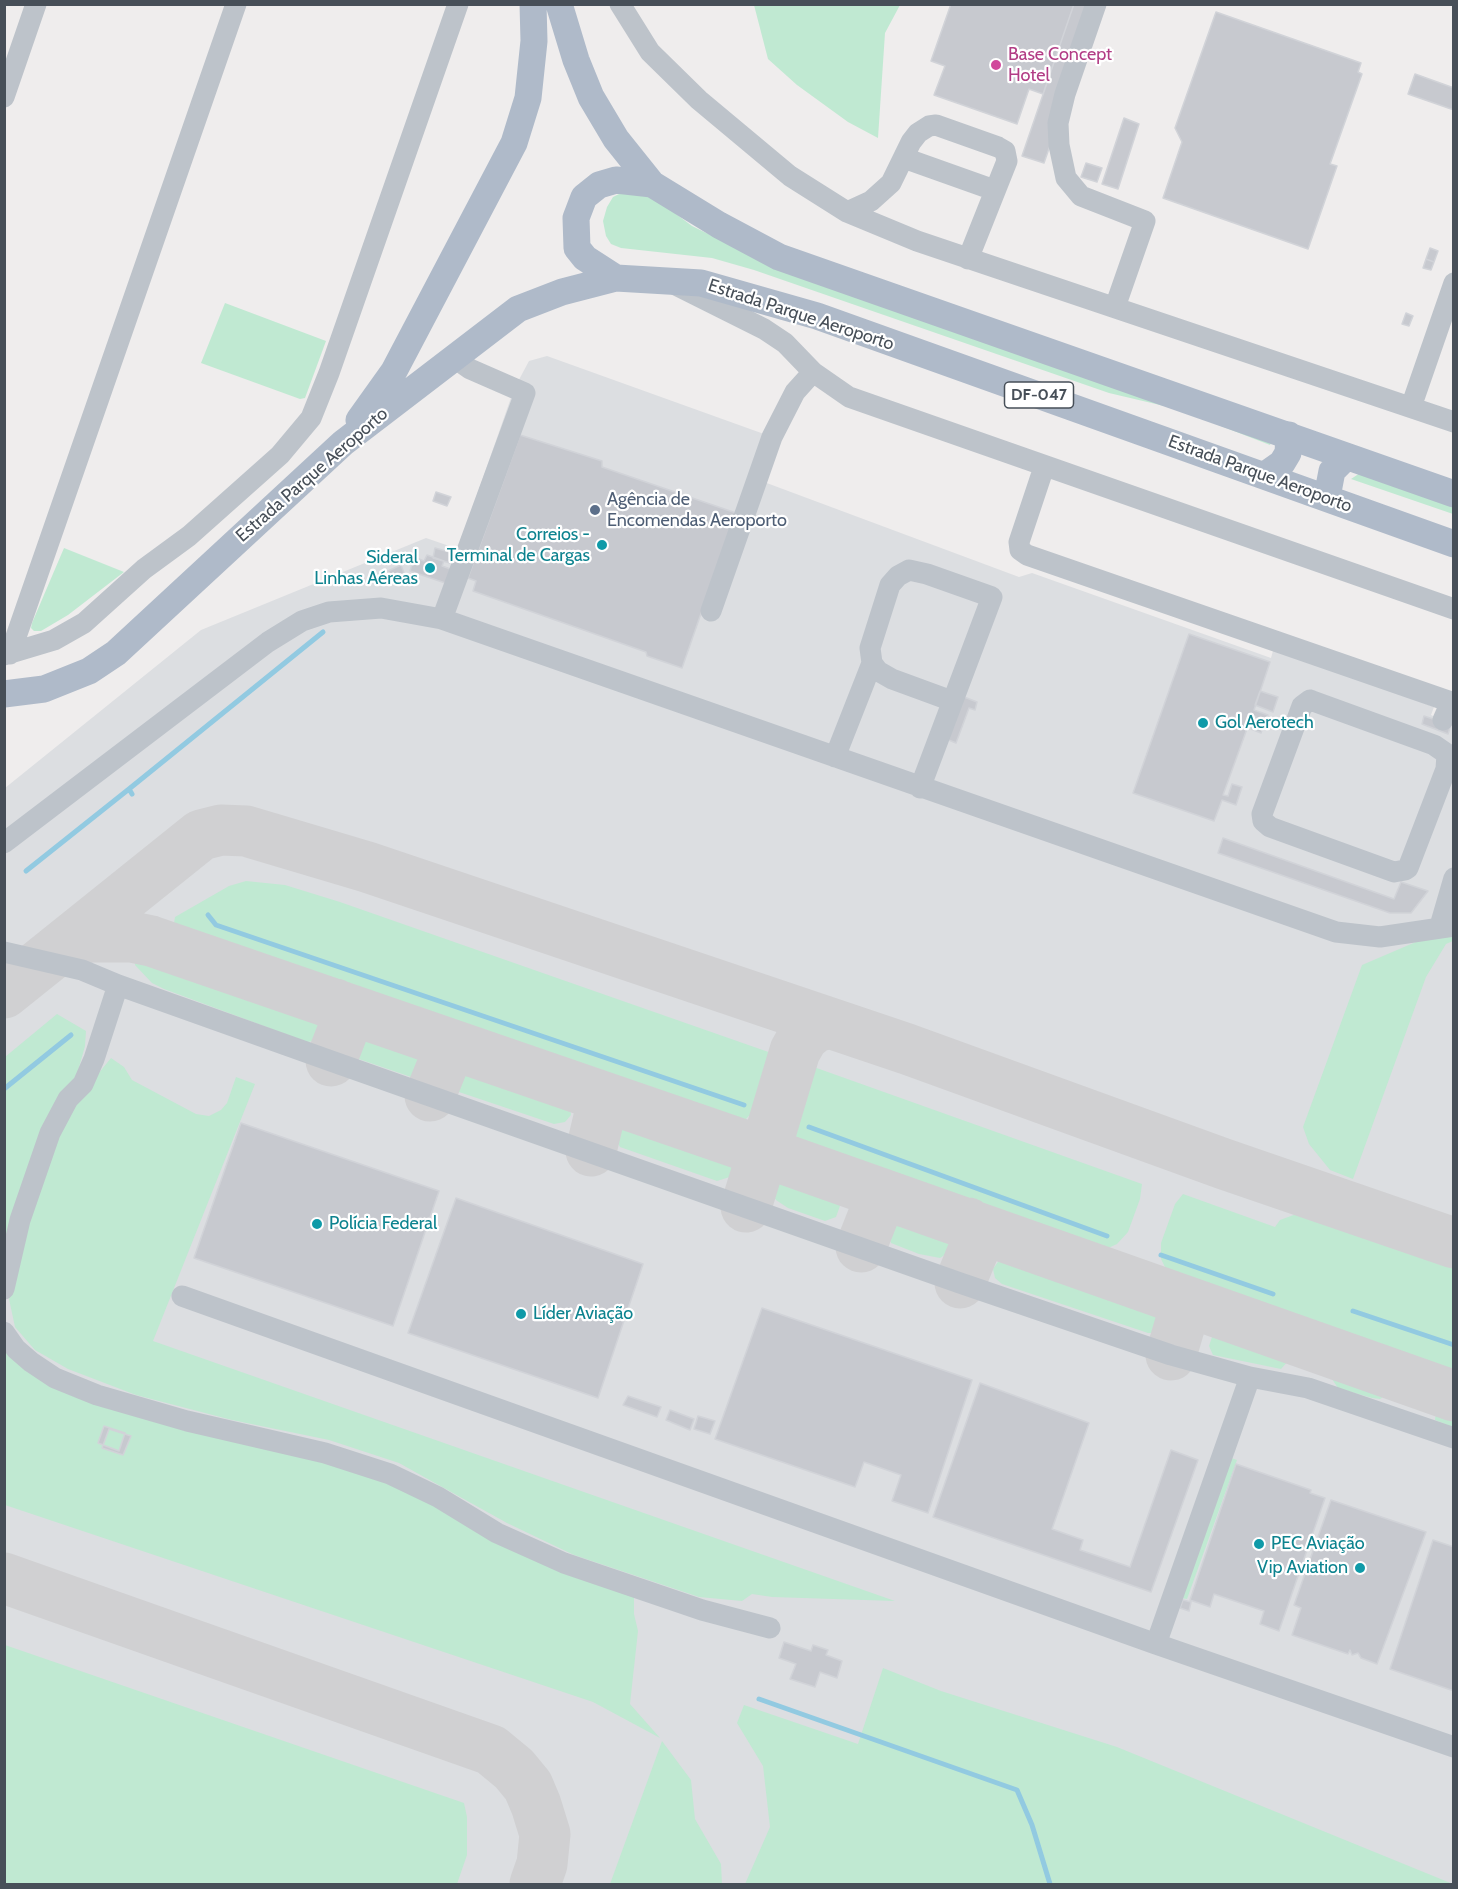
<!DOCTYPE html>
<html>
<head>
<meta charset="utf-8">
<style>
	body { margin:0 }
	#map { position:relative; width:1458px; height:1889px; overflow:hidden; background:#efeded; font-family:Cabin,sans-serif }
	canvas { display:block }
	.frame { position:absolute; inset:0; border:6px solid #474f58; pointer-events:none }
</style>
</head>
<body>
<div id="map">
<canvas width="1458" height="1889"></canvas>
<div class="frame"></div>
</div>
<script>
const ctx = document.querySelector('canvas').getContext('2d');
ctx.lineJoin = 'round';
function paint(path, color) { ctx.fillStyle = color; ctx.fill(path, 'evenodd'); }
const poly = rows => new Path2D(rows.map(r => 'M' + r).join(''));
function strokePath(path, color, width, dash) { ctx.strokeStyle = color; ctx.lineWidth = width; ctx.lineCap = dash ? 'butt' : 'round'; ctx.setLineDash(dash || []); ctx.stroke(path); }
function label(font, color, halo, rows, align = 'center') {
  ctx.font = font + ' Cabin,sans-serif'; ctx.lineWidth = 4.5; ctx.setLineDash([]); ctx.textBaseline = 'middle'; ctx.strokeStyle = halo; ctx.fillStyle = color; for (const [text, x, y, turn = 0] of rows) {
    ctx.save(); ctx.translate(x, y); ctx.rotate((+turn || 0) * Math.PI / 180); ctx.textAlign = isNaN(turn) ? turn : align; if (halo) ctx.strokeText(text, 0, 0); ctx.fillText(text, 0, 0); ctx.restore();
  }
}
paint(poly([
	[547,356,764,434,764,482,1019,577,1032,573,1271,658,1274,647,1434,707,1431,715,1453,725,1453,1884,5,1884,5,788,201,630,426,538,458,549,514,389,529,361]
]), '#dcdee1');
paint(poly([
	[754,5,900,5,885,33,878,138,848,122,797,85,768,59],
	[627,190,655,198,692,226,731,245,1274,437,1270,445,1177,409,1109,393,754,270,712,258,621,248,611,244,606,236,603,221,607,207,613,197],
	[225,303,326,341,305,398,300,399,201,363],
	[1360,473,1453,506,1453,514,1351,479],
	[64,548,124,572,68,615,41,631,34,631,31,628,32,623],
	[246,881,285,885,340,902,777,1055,766,1086,756,1108,746,1119,732,1120,179,928,174,923,175,917,229,886],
	[1453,933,1453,941,1446,944,1426,977,1353,1179,1330,1170,1309,1144,1303,1127,1362,965,1418,941],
	[139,950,318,1009,325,1017,326,1027,321,1040,307,1042,164,989,152,983,135,965,135,957],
	[57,1014,86,1031,85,1046,76,1078,5,1268,5,1057],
	[373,1032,411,1045,420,1055,423,1066,419,1074,411,1077,350,1056,352,1041],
	[111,1058,124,1067,132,1080,196,1114,209,1116,221,1110,227,1103,236,1077,255,1084,153,1341,895,1601,772,1597,752,1594,742,1601,699,1597,574,1555,507,1523,399,1463,329,1440,232,1420,136,1395,68,1369,35,1350,15,1327,9,1299,20,1252,64,1116],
	[466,1065,562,1097,570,1105,571,1115,565,1122,554,1124,453,1090,449,1084,450,1076,455,1069],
	[811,1066,1142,1184,1140,1199,1128,1232,1117,1244,1104,1250,1092,1251,801,1148,791,1138,786,1127,788,1115,801,1082],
	[631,1122,738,1160,743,1163,742,1168,736,1175,717,1181,620,1147,615,1138,618,1131],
	[770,1170,836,1194,841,1203,836,1217,825,1221,788,1208,776,1200,771,1193,768,1181],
	[1183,1194,1275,1227,1280,1220,1299,1213,1453,1266,1453,1376,1179,1280,1167,1271,1161,1259,1161,1243,1175,1204],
	[900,1216,941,1229,950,1239,950,1247,946,1254,940,1258,919,1254,891,1243,887,1226],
	[1010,1255,1151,1305,1159,1310,1164,1321,1160,1333,1148,1333,1002,1284,995,1278,993,1269,1000,1259],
	[1225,1331,1286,1352,1288,1361,1281,1369,1213,1355,1209,1346,1212,1337],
	[4,1333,54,1378,324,1452,634,1592,634,1614,638,1631,630,1704,660,1738,593,1702,5,1505],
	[1344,1372,1387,1388,1386,1395,1380,1399,1372,1398,1338,1388,1332,1379],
	[1440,1407,1453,1409,1453,1427,1435,1420,1436,1412],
	[1231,1458,1237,1460,1187,1599,1181,1598],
	[5,1645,464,1803,467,1817,467,1855,457,1884,5,1884],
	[883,1668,941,1691,1117,1747,1453,1884,745,1884,770,1827,763,1766,737,1723,744,1705,858,1744],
	[662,1741,691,1780,695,1819,721,1864,722,1884,610,1884]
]), '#c0e9d2');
strokePath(poly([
	[132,794,129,789,323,632],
	[26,871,129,789],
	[208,915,216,925,744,1105],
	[4,1089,71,1035],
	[809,1127,1107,1236],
	[1161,1255,1273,1294],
	[1353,1311,1454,1345],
	[759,1699,1017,1790,1032,1825,1050,1884]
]), '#92cae1', 5);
strokePath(poly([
	[64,946,88,937,132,937,151,941,761,1151,1454,1396],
	[4,993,201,835,221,830,246,831,367,867,907,1049,1224,1164,1454,1243],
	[331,1061,345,1025,343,1013,335,1004],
	[430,1096,445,1059,437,1040],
	[769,1138,795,1051,803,1037,815,1027,830,1023],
	[591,1151,601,1109,595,1095],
	[746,1207,757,1171,764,1161,775,1156],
	[861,1247,876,1209,892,1198],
	[960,1283,976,1244,975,1237,968,1223],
	[1171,1355,1184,1311,1182,1304,1173,1297],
	[4,1578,491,1750,514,1769,528,1786,536,1805,545,1834,542,1864,535,1884]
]), '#d0d0d2', 51);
const building = poly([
	[951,4,1074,4,1043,94,1029,89,1017,124,934,95,945,66,931,61,951,4],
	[1074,4,1099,4,1044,163,1022,156,1074,4],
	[1216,12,1361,63,1358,72,1362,74,1330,164,1337,166,1308,249,1163,198,1182,142,1175,128,1216,12],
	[1415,74,1454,88,1454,110,1408,94,1415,74],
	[1124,118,1139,124,1118,189,1102,184,1124,118],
	[1086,163,1102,168,1097,182,1081,177,1086,163],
	[1430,248,1438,251,1434,262,1426,259,1430,248],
	[1426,259,1434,262,1431,270,1423,268,1426,259],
	[1406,313,1413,316,1409,326,1402,324,1406,313],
	[520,435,602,461,602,467,736,513,682,668,647,656,646,652,473,591,476,581,468,578,520,435],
	[436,492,451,497,447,506,433,501,436,492],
	[435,548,453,553,450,563,433,558,435,548],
	[427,555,444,561,442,566,459,572,454,586,410,571,414,557,424,561,427,555],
	[401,565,404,573,391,578,388,571,401,565],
	[1189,634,1270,662,1254,710,1268,715,1261,733,1251,729,1256,717,1252,715,1223,795,1228,796,1232,784,1242,787,1236,805,1222,800,1214,821,1133,793,1189,634],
	[1260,691,1278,697,1273,712,1255,705,1260,691],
	[959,695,977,702,975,710,969,708,956,743,944,738,959,695],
	[1424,716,1451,725,1448,734,1422,724,1424,716],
	[1223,838,1394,899,1401,882,1428,891,1411,913,1390,913,1218,853,1223,838],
	[241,1123,439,1191,393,1326,194,1258,241,1123],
	[456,1198,643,1264,598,1398,408,1333,456,1198],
	[762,1308,972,1380,928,1513,892,1501,901,1475,864,1462,855,1487,715,1439,762,1308],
	[980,1383,1089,1423,1052,1529,1083,1540,1080,1550,1130,1567,1171,1450,1198,1460,1151,1592,933,1517,980,1383],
	[628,1396,661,1407,657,1417,623,1405,628,1396],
	[670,1410,694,1419,690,1430,666,1420,670,1410],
	[698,1416,715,1421,710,1434,694,1429,698,1416],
	[104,1426,125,1433,119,1451,98,1443,104,1426],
	[109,1429,131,1436,123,1455,102,1448,109,1429],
	[1236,1464,1311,1490,1310,1493,1325,1498,1279,1631,1260,1624,1264,1611,1214,1594,1210,1607,1190,1600,1236,1464],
	[1331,1500,1426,1532,1377,1664,1361,1658,1358,1653,1352,1655,1350,1650,1348,1654,1292,1635,1301,1608,1294,1605,1331,1500],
	[1433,1540,1454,1547,1454,1691,1390,1669,1433,1540],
	[1183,1600,1191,1602,1189,1611,1180,1608,1183,1600],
	[784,1642,811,1651,813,1645,828,1650,826,1655,842,1661,837,1678,820,1672,815,1687,790,1679,796,1664,779,1658,784,1642]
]);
paint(building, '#c7c9cf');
strokePath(building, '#d1d3d8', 1.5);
strokePath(poly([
	[620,4,650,52,699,100,790,176,847,212,917,241,1454,422],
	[1096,4,1065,94,1058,123,1059,145,1066,178,1081,196,1145,221,1115,307],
	[4,97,36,4],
	[904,158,994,190],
	[847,212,871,201,891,183,911,142,918,133,929,126,936,125,998,147,1005,151,1007,161,968,259],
	[676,285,764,329,785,343,813,372,849,397,1454,609],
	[1411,407,1454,283],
	[1044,467,1019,542,1020,550,1027,555,1454,703],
	[711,611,772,437,795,392,813,372],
	[442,619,525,393,470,369,453,357],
	[10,654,236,4],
	[4,655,54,640,84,623,144,569,189,536,280,455,311,418,329,373,458,4],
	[1310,700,1434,745,1447,754,1446,769,1408,868,1405,870,1394,872,1270,827,1263,821,1262,814,1302,706,1310,700],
	[1443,720,1451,702],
	[835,757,872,663],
	[920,788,992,597,927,574,909,570,898,576,890,585,870,648,872,663,878,671,892,679,952,701],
	[4,843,268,642,302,621,329,612,381,608,442,619,1336,932,1380,937,1454,926],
	[1440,926,1454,878],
	[4,952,82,970,118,985,331,1061,960,1283,1171,1355,1250,1377,1156,1644,1454,1747],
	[4,1289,20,1220,50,1133,68,1099,83,1084,94,1059,118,985],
	[182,1296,1156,1644],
	[4,1332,16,1349,31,1362,55,1378,97,1395,187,1421,325,1453,390,1474,438,1497,497,1533,564,1563,702,1610,770,1628],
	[1250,1377,1308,1388,1454,1438]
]), '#bdc3ca', 21);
strokePath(poly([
	[559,4,576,60,591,97,616,139,652,184,719,225,779,257,1454,494],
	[616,278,585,258,577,248,576,218,584,197,599,185,616,180,652,184],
	[359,420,394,371,514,143,528,98,534,41,533,4],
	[1265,475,1282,463,1288,453,1289,435],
	[1327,497,1332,471,1346,457],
	[4,694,44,689,89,671,116,653,343,443,518,309,562,292,616,278,701,283,817,316,1454,544]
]), '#afbac9', 27);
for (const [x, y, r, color] of [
	[996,65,6,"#d1479c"],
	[595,510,6,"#5c6f8a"],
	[602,545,6,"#0f9aa8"],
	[430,568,6,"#0f9aa8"],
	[1203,723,6,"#0f9aa8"],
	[317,1224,6,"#0f9aa8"],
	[521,1314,6,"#0f9aa8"],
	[1259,1544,6,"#0f9aa8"],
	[1360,1568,6,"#0f9aa8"]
]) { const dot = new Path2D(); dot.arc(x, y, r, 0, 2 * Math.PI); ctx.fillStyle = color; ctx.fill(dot); strokePath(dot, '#fff', 2); }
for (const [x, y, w] of [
	[1039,395,69]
]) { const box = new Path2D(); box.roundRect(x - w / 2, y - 13, w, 26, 4.5); ctx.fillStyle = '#fff'; ctx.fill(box); strokePath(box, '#474f58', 1.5); }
label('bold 16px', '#474f58', null, [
	["DF-047",1039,395]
]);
label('18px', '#b23c85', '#fff', [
	["Base Concept",1008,55],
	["Hotel",1008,76]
], 'left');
label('18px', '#474f58', '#fff', [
	["Estrada Parque Aeroporto",801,315,18],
	["Estrada Parque Aeroporto",1260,474,20],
	["Estrada Parque Aeroporto",312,475,-41]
]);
label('18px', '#4e5e75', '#fff', [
	["Agência de",607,500],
	["Encomendas Aeroporto",607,521]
], 'left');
label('18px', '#0d838f', '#fff', [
	["Correios -",590,535,"right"],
	["Terminal de Cargas",590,556,"right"],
	["Sideral",418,558,"right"],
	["Linhas Aéreas",418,579,"right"],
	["Gol Aerotech",1215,723],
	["Polícia Federal",329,1224],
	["Líder Aviação",533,1314],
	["PEC Aviação",1271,1544],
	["Vip Aviation",1348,1568,"right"]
], 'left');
</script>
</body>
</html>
